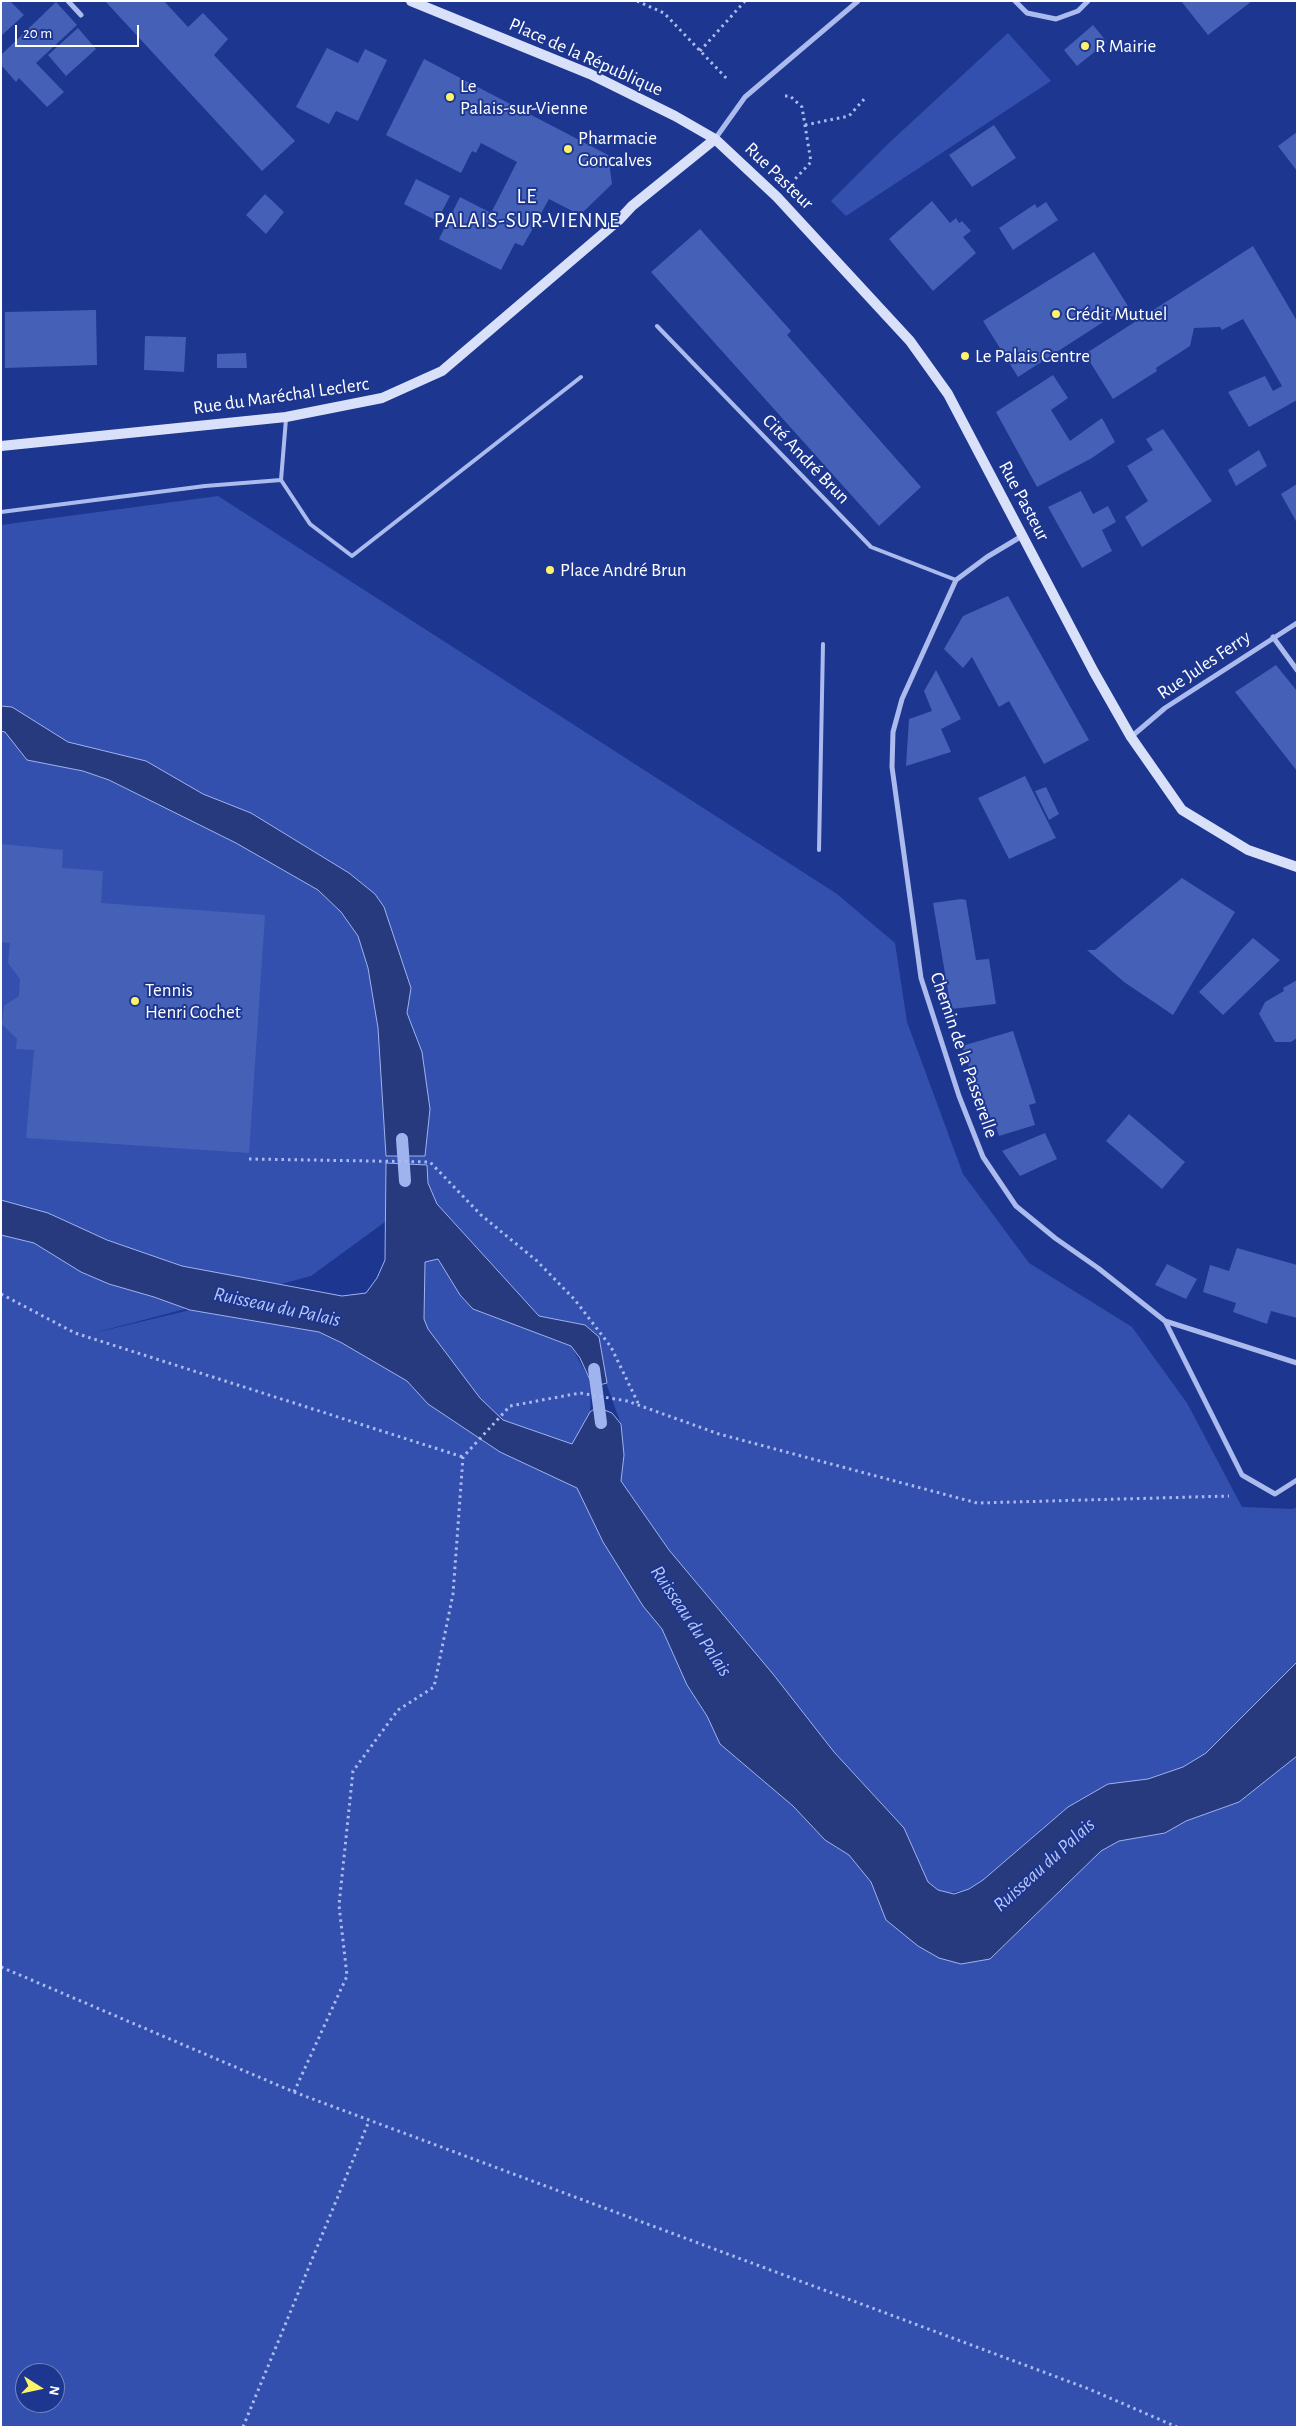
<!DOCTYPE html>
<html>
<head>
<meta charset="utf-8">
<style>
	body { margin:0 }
	#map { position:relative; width:1298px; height:2428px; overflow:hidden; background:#1d3690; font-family:"Alegreya Sans",sans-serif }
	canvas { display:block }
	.frame { position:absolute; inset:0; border:2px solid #fff; pointer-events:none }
	.north { position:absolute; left:15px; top:2363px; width:50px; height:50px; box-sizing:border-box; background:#1d3690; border:1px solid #7786bc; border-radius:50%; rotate:100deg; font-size:14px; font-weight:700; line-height:20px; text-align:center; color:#fff }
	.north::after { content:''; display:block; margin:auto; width:18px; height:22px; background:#fdf36a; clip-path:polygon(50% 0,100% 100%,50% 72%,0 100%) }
	.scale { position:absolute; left:15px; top:25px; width:124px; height:22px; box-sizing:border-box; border:2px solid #fff; border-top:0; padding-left:6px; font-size:15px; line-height:18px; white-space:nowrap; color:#fff; -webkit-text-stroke:4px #1d3690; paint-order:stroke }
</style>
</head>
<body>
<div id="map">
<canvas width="1298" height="2428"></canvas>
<div class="frame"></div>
<div class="north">N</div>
<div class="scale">20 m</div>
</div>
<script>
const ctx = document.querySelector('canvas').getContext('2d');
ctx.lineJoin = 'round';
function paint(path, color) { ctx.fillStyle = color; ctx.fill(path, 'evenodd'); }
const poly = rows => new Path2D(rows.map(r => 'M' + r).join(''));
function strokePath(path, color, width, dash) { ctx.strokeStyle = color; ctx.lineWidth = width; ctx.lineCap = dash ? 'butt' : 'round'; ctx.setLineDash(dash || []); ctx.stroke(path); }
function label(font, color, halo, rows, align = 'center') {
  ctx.font = font + ' "Alegreya Sans",sans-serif'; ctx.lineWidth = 4; ctx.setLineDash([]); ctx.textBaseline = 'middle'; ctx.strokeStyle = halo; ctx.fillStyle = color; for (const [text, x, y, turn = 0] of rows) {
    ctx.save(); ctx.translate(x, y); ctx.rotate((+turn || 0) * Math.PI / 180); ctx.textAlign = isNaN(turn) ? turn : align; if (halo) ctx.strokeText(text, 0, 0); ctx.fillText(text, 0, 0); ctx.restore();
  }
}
paint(poly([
	[1008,33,1051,81,846,216,831,201,889,143],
	[218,496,837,894,895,943,907,1022,963,1174,1029,1263,1132,1327,1187,1403,1242,1507,1293,1509,1297,1507,1297,1662,1206,1753,1183,1767,1148,1779,1108,1784,1068,1807,983,1880,969,1889,950,1893,938,1890,928,1882,904,1828,834,1752,669,1550,621,1481,624,1455,621,1424,585,1325,539,1316,437,1204,430,1189,311,1276,86,1335,190,1310,319,1332,425,1262,437,1258,455,1287,473,1309,571,1346,591,1382,590,1412,643,1606,662,1629,687,1685,707,1716,720,1744,793,1806,825,1840,849,1855,871,1882,886,1920,990,1959,1101,1851,1119,1841,1165,1833,1186,1821,1239,1802,1297,1756,1297,2427,1,2427,1,525],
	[25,2373,55,2373,55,2403,25,2403]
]), '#3450af');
const water = poly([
	[1,706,12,707,68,742,146,761,203,794,251,813,349,873,375,894,384,907,411,988,407,1013,422,1052,430,1109,425,1156,386,1156,378,1028,368,968,358,936,341,912,318,890,236,843,109,780,83,771,27,760,5,732,1,731,1,706],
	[386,1163,427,1165,428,1183,437,1204,539,1316,585,1325,599,1337,607,1383,599,1385,591,1382,580,1358,571,1346,473,1309,460,1295,438,1259,425,1262,424,1319,428,1329,480,1398,503,1420,572,1444,590,1412,597,1407,612,1413,621,1424,624,1455,621,1481,669,1550,773,1674,834,1752,904,1828,928,1882,938,1890,954,1894,969,1889,983,1880,1068,1807,1108,1784,1148,1779,1183,1767,1206,1753,1297,1662,1297,1756,1239,1802,1186,1821,1165,1833,1119,1841,1101,1851,990,1959,961,1964,939,1958,918,1946,886,1920,871,1882,849,1855,825,1840,793,1806,720,1744,707,1716,687,1685,662,1629,643,1606,603,1542,577,1488,500,1452,428,1404,407,1381,342,1343,319,1332,190,1310,154,1297,109,1284,81,1272,34,1243,1,1235,1,1200,48,1213,107,1240,182,1266,342,1296,366,1293,377,1278,385,1260,386,1163]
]);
paint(water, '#273a7e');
strokePath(water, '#9fb3ef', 1);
strokePath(poly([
	[402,1139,405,1181],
	[594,1369,601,1423]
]), '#9fb3ef', 12);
paint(poly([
	[1,1,10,1,24,15,1,36],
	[105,1,164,1,188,27,203,13,228,39,214,55,295,141,262,171],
	[1181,1,1252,1,1208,35],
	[56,2,77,25,36,63,64,92,47,107,19,78,16,82,1,65,1,55],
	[1093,25,1107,42,1077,66,1064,50],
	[78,28,96,49,66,76,48,55],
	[327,48,358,63,365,49,387,60,358,121,336,111,329,124,296,107],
	[424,59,608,155,612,184,580,215,549,199,523,246,515,243,501,270,439,239,460,197,491,213,517,162,481,143,476,153,472,151,461,173,386,135],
	[994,125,1016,158,972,187,949,155],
	[1297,132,1297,171,1278,146],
	[416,179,450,196,437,221,404,204],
	[265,194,284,212,266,234,246,215],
	[932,201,950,223,956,218,959,223,962,221,971,231,963,237,976,253,933,291,889,239],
	[1046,202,1058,220,1013,250,999,228,1035,204,1037,208],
	[700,229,791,331,787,335,921,487,879,526,651,272],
	[1253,246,1297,321,1297,400,1249,427,1228,392,1265,376,1273,391,1282,386,1243,319,1222,330,1220,327,1194,328,1190,346,1156,368,1157,371,1113,399,1085,354],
	[1094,252,1128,306,1018,377,983,321],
	[96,310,97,365,5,368,5,312],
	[145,336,186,337,184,372,144,370],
	[246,353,247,368,217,368,217,354],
	[1053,375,1068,398,1051,410,1070,441,1102,418,1115,442,1092,458,1037,487,996,412],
	[1163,429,1212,501,1142,547,1125,517,1148,501,1127,466,1153,450,1146,439],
	[1259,450,1267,466,1236,486,1228,470],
	[1297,484,1297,523,1281,494],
	[1081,491,1093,514,1108,506,1116,522,1102,530,1112,551,1082,568,1048,507],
	[1008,596,1089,740,1044,764,1009,701,999,707,972,657,963,668,944,649,963,616],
	[1276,665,1297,691,1297,771,1235,692],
	[936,670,961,719,941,729,951,752,906,766,909,719,932,711,924,691],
	[1025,776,1056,838,1009,859,978,798],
	[1046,787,1059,814,1049,820,1035,791],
	[1,844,63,850,62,868,103,871,101,903,265,915,249,1153,26,1138,34,1050,16,1049,17,1039,2,1024,4,1006,19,996,20,979,8,963,10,943,1,942],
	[1182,878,1235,912,1173,1015,1124,982,1087,950,1095,950],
	[961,899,966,900,976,960,989,959,996,1004,951,1009,933,903],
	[1253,938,1280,960,1223,1015,1199,992],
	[1297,980,1297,1038,1291,1042,1275,1042,1259,1014,1265,1002,1284,991,1283,988],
	[1013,1031,1036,1103,1029,1105,1035,1125,999,1136,993,1117,986,1119,962,1046],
	[1129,1114,1185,1162,1162,1189,1106,1141],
	[1045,1133,1057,1159,1020,1176,1002,1151],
	[1237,1248,1297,1265,1297,1318,1271,1311,1267,1324,1233,1312,1236,1303,1203,1292,1210,1265,1229,1271],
	[1167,1264,1197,1279,1186,1299,1155,1285]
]), '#4560b7');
strokePath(poly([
	[637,1,664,13,728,80],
	[700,51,745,1],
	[785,96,790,96,802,107,811,162,795,179],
	[805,125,849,116,866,97],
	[249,1159,430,1162,481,1215,537,1261,575,1300,611,1347,639,1405],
	[1,1294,75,1333,463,1457],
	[1,1967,294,2092,1089,2389,1177,2427],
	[294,2092,347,1976,339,1905,353,1771,398,1710,434,1687,453,1594,463,1457,510,1406,580,1393,627,1401,719,1434,977,1503,1229,1496],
	[243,2427,369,2121]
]), '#acbbee', 3, [2.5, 4]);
strokePath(poly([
	[657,326,871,547,956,580],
	[281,480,310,524,352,556,581,377],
	[1,512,205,486,281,480,286,419],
	[819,850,823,644]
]), '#acbbee', 4);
strokePath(poly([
	[68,1,81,15],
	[1015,1,1027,13,1056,19,1078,11,1088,1],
	[715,139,745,97,858,1],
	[1022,536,987,557,956,580,902,699,893,732,892,767,921,978,959,1096,983,1157,1016,1206,1055,1238,1098,1268,1165,1321,1297,1363],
	[1273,637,1297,670],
	[1131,737,1165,708,1297,623],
	[1165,1321,1242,1475,1275,1494,1297,1480]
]), '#acbbee', 5);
strokePath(poly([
	[411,1,590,74,675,116,715,139,777,197,910,341,948,394,1094,672,1131,737,1182,810,1248,850,1297,867],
	[1,446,286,417,382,398,442,371,619,220,632,206,715,139]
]), '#d9e0fa', 10);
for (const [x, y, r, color] of [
	[1085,46,5,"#fdf36a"],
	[450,97,5,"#fdf36a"],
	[568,149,5,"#fdf36a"],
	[1056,314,5,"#fdf36a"],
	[965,356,5,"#fdf36a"],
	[550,570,5,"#fdf36a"],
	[135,1001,5,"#fdf36a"]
]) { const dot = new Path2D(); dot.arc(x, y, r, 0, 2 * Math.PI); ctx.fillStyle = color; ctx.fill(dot); strokePath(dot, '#1d3690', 2); }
label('19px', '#fff', '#1d3690', [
	["R Mairie",1095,46],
	["Le",460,86],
	["Palais-sur-Vienne",460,108],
	["Pharmacie",578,138],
	["Goncalves",578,160],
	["Crédit Mutuel",1066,314],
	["Le Palais Centre",975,356],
	["Place André Brun",560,570],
	["Tennis",145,990],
	["Henri Cochet",145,1012]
], 'left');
label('19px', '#fff', '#1d3690', [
	["Place de la République",586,57,24],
	["Rue Pasteur",779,176,44],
	["Rue du Maréchal Leclerc",281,396,-8],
	["Cité André Brun",806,459,46],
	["Rue Pasteur",1024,501,62],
	["Rue Jules Ferry",1204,665,-34],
	["Chemin de la Passerelle",964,1055,71]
]);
label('italic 20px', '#b8c6f5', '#1d3690', [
	["Ruisseau du Palais",277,1307,12],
	["Ruisseau du Palais",691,1621,56],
	["Ruisseau du Palais",1044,1865,-42]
]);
ctx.letterSpacing = '1px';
label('21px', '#fff', '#1d3690', [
	["LE",527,197],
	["PALAIS-SUR-VIENNE",527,221]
]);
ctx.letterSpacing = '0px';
</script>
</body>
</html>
